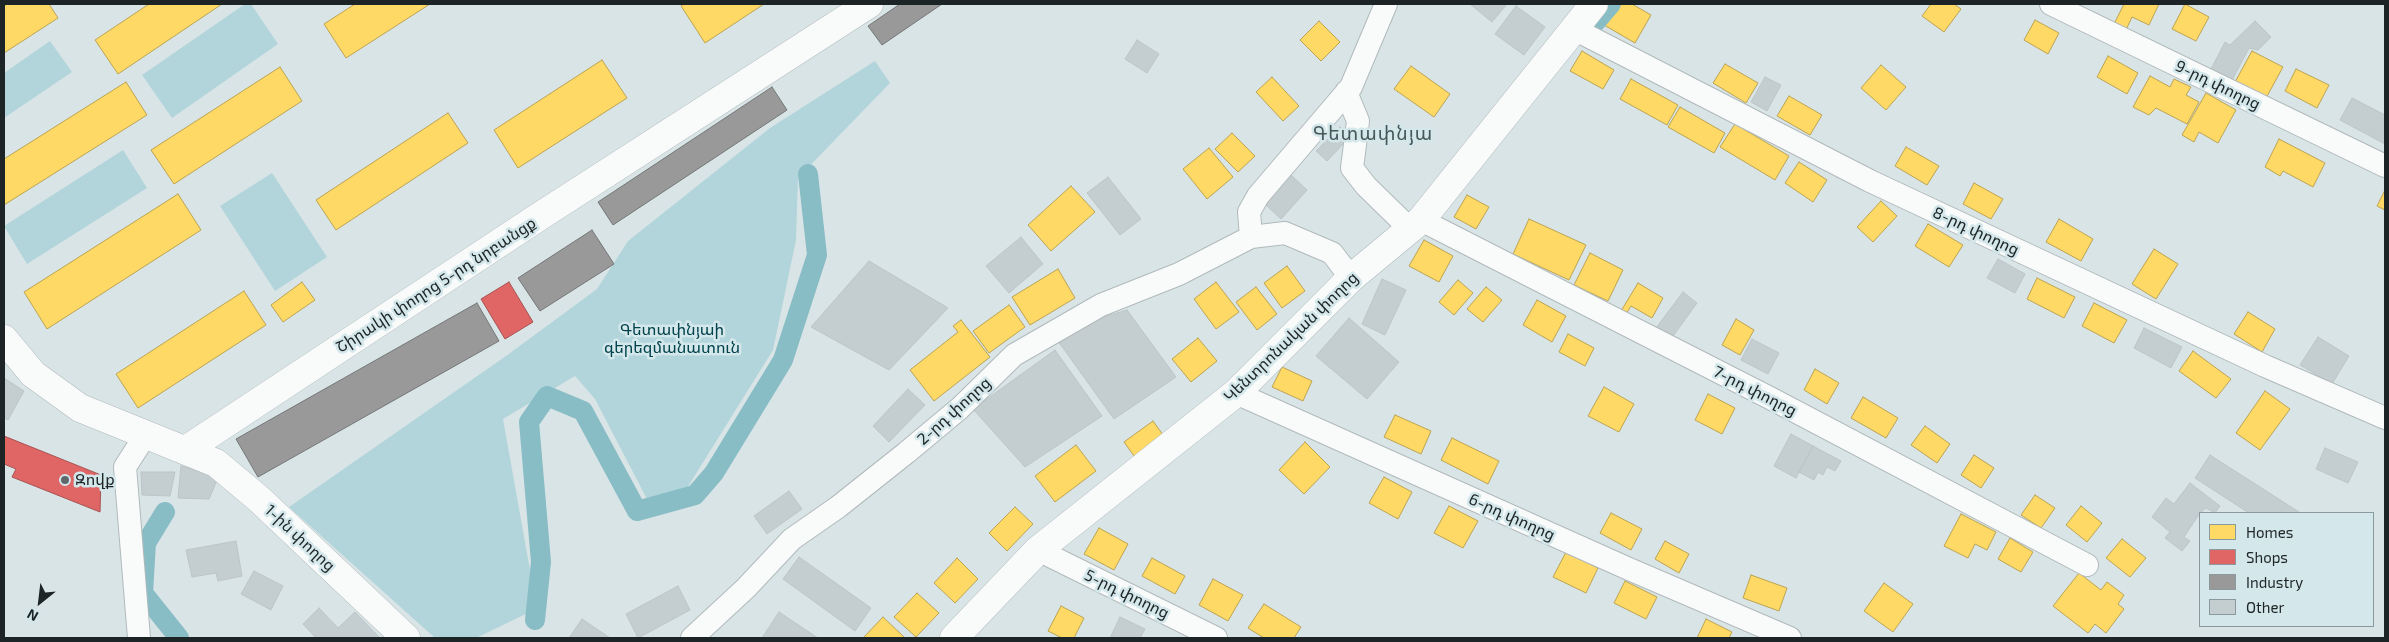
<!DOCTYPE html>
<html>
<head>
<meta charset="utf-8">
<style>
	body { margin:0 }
	#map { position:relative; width:2389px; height:642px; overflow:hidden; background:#d9e4e6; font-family:"Exo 2",sans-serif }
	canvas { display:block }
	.frame { position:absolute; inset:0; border:5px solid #1d2425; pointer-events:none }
	.legend { position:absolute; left:2199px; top:512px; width:175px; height:115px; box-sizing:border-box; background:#d4e7eb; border:1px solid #8b999c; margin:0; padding:6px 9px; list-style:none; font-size:15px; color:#1d2425 }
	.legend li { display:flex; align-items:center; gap:10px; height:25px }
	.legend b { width:25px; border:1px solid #8b999c }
	.north { position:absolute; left:15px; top:577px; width:50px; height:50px; -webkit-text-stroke:4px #d4e7eb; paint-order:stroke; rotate:209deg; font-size:14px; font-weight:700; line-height:20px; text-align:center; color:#1d2425 }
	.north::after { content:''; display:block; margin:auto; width:18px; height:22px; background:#1d2425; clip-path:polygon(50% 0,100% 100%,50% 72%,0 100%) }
</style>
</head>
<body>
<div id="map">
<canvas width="2389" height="642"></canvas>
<div class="frame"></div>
<ul class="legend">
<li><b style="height:14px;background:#ffd966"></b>Homes</li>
<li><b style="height:14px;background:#e06666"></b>Shops</li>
<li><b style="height:14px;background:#999"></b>Industry</li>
<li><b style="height:14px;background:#c4cdcf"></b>Other</li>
</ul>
<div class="north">N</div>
</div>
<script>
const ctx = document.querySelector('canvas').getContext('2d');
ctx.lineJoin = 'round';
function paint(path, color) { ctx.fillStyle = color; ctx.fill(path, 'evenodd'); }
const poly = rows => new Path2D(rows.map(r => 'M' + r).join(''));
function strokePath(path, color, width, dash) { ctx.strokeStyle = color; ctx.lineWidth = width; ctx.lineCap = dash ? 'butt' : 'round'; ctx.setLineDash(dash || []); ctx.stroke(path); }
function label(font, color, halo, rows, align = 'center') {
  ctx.font = font + ' "Exo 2","Noto Sans Armenian",sans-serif'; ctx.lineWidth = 5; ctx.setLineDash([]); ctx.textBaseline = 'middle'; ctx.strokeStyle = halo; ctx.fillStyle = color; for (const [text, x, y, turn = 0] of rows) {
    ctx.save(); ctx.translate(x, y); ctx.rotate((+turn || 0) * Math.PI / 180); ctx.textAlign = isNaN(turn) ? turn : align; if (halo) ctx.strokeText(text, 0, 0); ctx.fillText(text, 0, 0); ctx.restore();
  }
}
paint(poly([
	[245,4,251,4,278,44,172,118,142,75],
	[50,41,72,72,4,118,4,73],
	[875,61,890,83,798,178,796,240,773,350,684,493,647,499,595,399,575,376,503,419,535,598,532,611,476,638,435,638,289,507,506,356,597,289,628,241,770,128],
	[123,150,147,188,27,264,4,226],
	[272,173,327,257,275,291,220,206]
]), '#b2d5db');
const homes = poly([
	[7,4,49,4,58,18,4,53,4,6,7,4],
	[149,4,222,4,118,74,95,40,149,4],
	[355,4,430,4,346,58,324,24,355,4],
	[684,4,764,4,705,43,681,6,684,4],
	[1617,4,1632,4,1651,15,1635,43,1604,25,1617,4],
	[1931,4,1954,4,1961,9,1944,32,1922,16,1931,4],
	[2124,4,2159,4,2149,25,2132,17,2125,32,2113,26,2124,4],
	[2185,4,2209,17,2196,41,2172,29,2185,4],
	[2035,20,2059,33,2048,54,2024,40,2035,20],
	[1319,21,1340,42,1321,61,1300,40,1319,21],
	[1582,51,1614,70,1603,89,1570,71,1582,51],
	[2252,51,2283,67,2266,98,2235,82,2252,51],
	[2108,56,2138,73,2127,94,2097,77,2108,56],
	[602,60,627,98,518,168,494,130,602,60],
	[1725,64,1758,83,1746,103,1713,83,1725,64],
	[1881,65,1906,87,1886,110,1861,88,1881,65],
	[1411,66,1450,94,1434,117,1394,89,1411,66],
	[280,67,302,101,174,184,151,150,280,67],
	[2296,69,2329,85,2317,108,2285,91,2296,69],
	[2150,76,2170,87,2174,79,2191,87,2186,95,2199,102,2187,124,2156,108,2149,115,2133,107,2150,76],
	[1272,77,1299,106,1283,121,1256,92,1272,77],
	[1631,79,1678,105,1667,125,1620,99,1631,79],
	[126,82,147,115,4,205,4,159,126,82],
	[2206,93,2236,110,2218,143,2199,132,2194,142,2182,135,2206,93],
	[1789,96,1822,115,1810,135,1777,116,1789,96],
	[1680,107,1725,133,1714,153,1668,127,1680,107],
	[448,113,468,143,336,230,316,200,448,113],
	[1735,124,1789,156,1775,180,1720,147,1735,124],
	[1232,133,1255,156,1238,172,1215,149,1232,133],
	[2279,139,2325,163,2313,187,2283,171,2280,176,2265,167,2279,139],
	[1906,147,1939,166,1927,185,1895,166,1906,147],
	[1209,148,1233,177,1207,199,1183,169,1209,148],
	[1799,162,1827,180,1813,202,1785,183,1799,162],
	[1974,183,2003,199,1991,219,1963,204,1974,183],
	[1071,186,1095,212,1051,251,1028,225,1071,186],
	[2385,190,2385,210,2377,206,2385,190],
	[178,194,201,230,47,329,24,292,178,194],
	[1467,195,1489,207,1476,229,1454,217,1467,195],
	[1881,201,1897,216,1873,242,1857,227,1881,201],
	[1529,219,1586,245,1569,280,1513,254,1529,219],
	[2059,219,2093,239,2081,261,2046,242,2059,219],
	[1928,224,1963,245,1949,267,1915,246,1928,224],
	[1424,240,1453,256,1439,282,1409,266,1424,240],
	[2154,249,2178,264,2156,299,2132,284,2154,249],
	[1590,253,1623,270,1608,301,1574,285,1590,253],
	[1287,266,1305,291,1282,308,1264,283,1287,266],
	[1058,269,1075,298,1030,325,1012,297,1058,269],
	[2037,278,2075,297,2064,318,2027,299,2037,278],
	[1458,280,1473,293,1454,315,1439,302,1458,280],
	[302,282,315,300,283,322,271,305,302,282],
	[1216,282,1239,312,1216,329,1194,299,1216,282],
	[1638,283,1663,298,1652,318,1631,306,1626,314,1621,311,1638,283],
	[1256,287,1277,314,1257,330,1236,302,1256,287],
	[1486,287,1502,300,1483,322,1467,309,1486,287],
	[244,291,266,325,138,408,116,374,244,291],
	[1537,300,1566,316,1552,342,1523,325,1537,300],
	[2094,303,2127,320,2114,343,2082,326,2094,303],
	[1009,305,1025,327,989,353,973,331,1009,305],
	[2248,312,2275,329,2262,352,2234,334,2248,312],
	[1736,319,1754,330,1740,355,1722,345,1736,319],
	[961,320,990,357,934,401,910,370,958,332,953,326,961,320],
	[1568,334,1594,348,1585,366,1559,352,1568,334],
	[1198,338,1217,361,1191,382,1172,359,1198,338],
	[2193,351,2231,379,2216,398,2179,371,2193,351],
	[1282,367,1312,381,1303,401,1272,387,1282,367],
	[1815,369,1839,383,1827,404,1804,390,1815,369],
	[1604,387,1634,404,1619,432,1588,416,1604,387],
	[2265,391,2290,409,2260,450,2236,433,2265,391],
	[1708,394,1735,408,1722,434,1695,420,1708,394],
	[1863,397,1898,418,1886,438,1851,418,1863,397],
	[1395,415,1431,431,1421,454,1384,437,1395,415],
	[1153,421,1166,439,1137,460,1124,442,1153,421],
	[1925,426,1950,444,1937,463,1911,445,1925,426],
	[1452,438,1499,461,1488,484,1441,460,1452,438],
	[1305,442,1330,467,1304,494,1279,470,1305,442],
	[1076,445,1096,471,1055,502,1035,476,1076,445],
	[1974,455,1994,468,1981,488,1961,475,1974,455],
	[1384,477,1412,492,1398,519,1369,503,1384,477],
	[2035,495,2055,508,2041,528,2021,515,2035,495],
	[1449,506,1478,521,1463,548,1434,533,1449,506],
	[2081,506,2102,523,2087,542,2066,525,2081,506],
	[1015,507,1033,524,1007,551,989,533,1015,507],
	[1611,513,1642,529,1631,550,1600,533,1611,513],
	[1961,514,1996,532,1987,550,1975,544,1968,558,1944,546,1961,514],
	[1099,528,1128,544,1114,570,1084,554,1099,528],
	[2010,538,2033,552,2021,572,1998,559,2010,538],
	[2122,539,2146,558,2130,577,2106,558,2122,539],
	[1665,541,1689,554,1679,573,1655,559,1665,541],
	[1566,552,1598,568,1586,593,1553,577,1566,552],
	[957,558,978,579,955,603,934,583,957,558],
	[1152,558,1185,576,1175,594,1142,576,1152,558],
	[2079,573,2101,590,2107,582,2124,595,2118,604,2124,609,2106,633,2095,624,2088,633,2053,606,2079,573],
	[1751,575,1787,588,1779,611,1743,598,1751,575],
	[1213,579,1243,595,1228,621,1199,605,1213,579],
	[1625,581,1657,597,1646,619,1614,603,1625,581],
	[1884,583,1913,604,1893,632,1864,611,1884,583],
	[917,593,939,613,916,637,894,617,917,593],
	[1264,604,1301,627,1294,638,1264,638,1248,628,1264,604],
	[1061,606,1084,618,1074,638,1062,638,1048,631,1061,606],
	[883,617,904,637,904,638,863,638,883,617],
	[1706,619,1732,632,1729,638,1697,638,1706,619]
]);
paint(homes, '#ffd966');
strokePath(homes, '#bba352', 1);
const shops = poly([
	[509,282,533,322,505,339,481,299,509,282],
	[4,436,101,475,100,512,12,477,16,469,4,464,4,436]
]);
paint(shops, '#e06666');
strokePath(shops, '#a65252', 1);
const industry = poly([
	[900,4,942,4,882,45,868,26,900,4],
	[772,87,787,110,613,225,598,202,772,87],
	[592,230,614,264,540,311,518,278,592,230],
	[477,303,499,341,258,477,236,439,477,303]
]);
paint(industry, '#999');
strokePath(industry, '#747676', 1);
strokePath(poly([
	[1593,25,1611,4],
	[165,512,146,543,143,593,179,638],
	[535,620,541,562,529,422,547,396,583,411,637,511,695,495,714,473,783,360,817,255,808,174]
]), '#88bdc6', 20);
const building = poly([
	[1470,4,1507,4,1492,22,1470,4],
	[1516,6,1545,27,1524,55,1495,34,1516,6],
	[2255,21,2271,37,2258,50,2249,48,2231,82,2210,71,2225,42,2230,45,2255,21],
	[1137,40,1159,54,1147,73,1125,59,1137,40],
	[1765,77,1781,85,1767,111,1751,102,1765,77],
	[2352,98,2385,115,2385,144,2340,120,2352,98],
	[1340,127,1350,137,1327,161,1316,151,1340,127],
	[1291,175,1307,190,1281,219,1265,204,1291,175],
	[1108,177,1141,219,1120,235,1087,193,1108,177],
	[1021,237,1043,264,1009,293,986,266,1021,237],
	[1998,259,2025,274,2015,293,1987,278,1998,259],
	[869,261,948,308,889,370,811,327,869,261],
	[1382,279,1406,290,1385,335,1362,324,1382,279],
	[1683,292,1697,303,1671,339,1656,328,1683,292],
	[1127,310,1176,377,1114,419,1058,341,1081,324,1127,310],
	[1349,318,1399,362,1367,399,1316,356,1349,318],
	[2144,328,2182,347,2171,368,2134,348,2144,328],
	[2318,337,2349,356,2332,384,2300,365,2318,337],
	[1752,339,1779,353,1768,374,1741,360,1752,339],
	[1055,350,1102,416,1025,467,973,409,1055,350],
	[4,378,24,391,8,420,4,418,4,378],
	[908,389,925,405,889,442,873,426,908,389],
	[1791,434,1813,446,1796,478,1774,466,1791,434],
	[1813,446,1841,461,1835,471,1827,467,1823,475,1818,472,1814,480,1799,472,1813,446],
	[2325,448,2358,462,2348,483,2316,469,2325,448],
	[2210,455,2299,512,2298,513,2249,513,2195,478,2210,455],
	[181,466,209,473,218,478,209,499,178,498,181,466],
	[141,472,175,472,170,496,142,495,141,472],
	[2190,483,2220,506,2215,513,2206,508,2200,513,2184,537,2190,541,2182,551,2165,538,2170,532,2152,517,2166,498,2174,504,2190,483],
	[789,491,802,509,767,534,754,516,789,491],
	[236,541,242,576,218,581,216,573,192,577,186,550,236,541],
	[799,557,871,608,855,631,783,579,799,557],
	[254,571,283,586,271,610,241,594,254,571],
	[678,586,690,610,638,638,626,614,678,586],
	[319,608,338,628,355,612,380,638,316,638,303,624,319,608],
	[779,612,818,638,762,638,779,612],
	[1120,617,1145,629,1140,638,1110,638,1120,617],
	[582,619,610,638,569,638,582,619]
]);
paint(building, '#c4cdcf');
strokePath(building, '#bcc4c6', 1);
const street = poly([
	[2051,4,2385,166],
	[1574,29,1870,181,2265,366,2385,418],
	[1346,92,1358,121,1352,168,1366,186,1410,229],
	[1421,220,1770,398,2087,565],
	[1251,237,1249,212,1258,196,1351,87,1386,4],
	[1236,393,1629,569,1790,638],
	[1038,550,1216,638],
	[139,638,125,467,145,436],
	[692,638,746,588,792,539,838,507,906,453,960,408,1014,355,1101,305,1179,274,1251,237,1285,233,1332,253,1351,278]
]);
const secondary = poly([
	[4,339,33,374,80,408,216,463,259,499,406,638],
	[187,449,537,218,869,4],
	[954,638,1038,550,1236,393,1351,278,1421,220,1594,4]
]);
strokePath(street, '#b1b9bb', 24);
strokePath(secondary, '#b1b9bb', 29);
strokePath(street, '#f9fbfb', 22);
strokePath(secondary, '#f9fbfb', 28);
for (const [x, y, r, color] of [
	[65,480,5,"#5f6769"]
]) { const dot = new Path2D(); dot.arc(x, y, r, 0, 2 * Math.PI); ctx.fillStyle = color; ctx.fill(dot); strokePath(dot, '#d4e7eb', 2); }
label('16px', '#1d2425', '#d4e7eb', [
	["9-րդ փողոց",2218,85,26],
	["8-րդ փողոց",1976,231,25],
	["Շիրակի փողոց 5-րդ նրբանցք",436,285,-33],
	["Կենտրոնական փողոց",1291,337,-44],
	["7-րդ փողոց",1755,391,27],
	["2-րդ փողոց",954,411,-42],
	["6-րդ փողոց",1512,517,24],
	["1-ին փողոց",300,538,43],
	["5-րդ փողոց",1127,594,26]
]);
label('16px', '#00434c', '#d4e7eb', [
	["Գետափնյաի",672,330],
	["գերեզմանատուն",672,348]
]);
label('16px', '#1d2425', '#d4e7eb', [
	["Զովք",75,480]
], 'left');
ctx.letterSpacing = '1px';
label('19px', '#47575a', '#d4e7eb', [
	["Գետափնյա",1373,134]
]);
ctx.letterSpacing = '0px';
</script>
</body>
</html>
